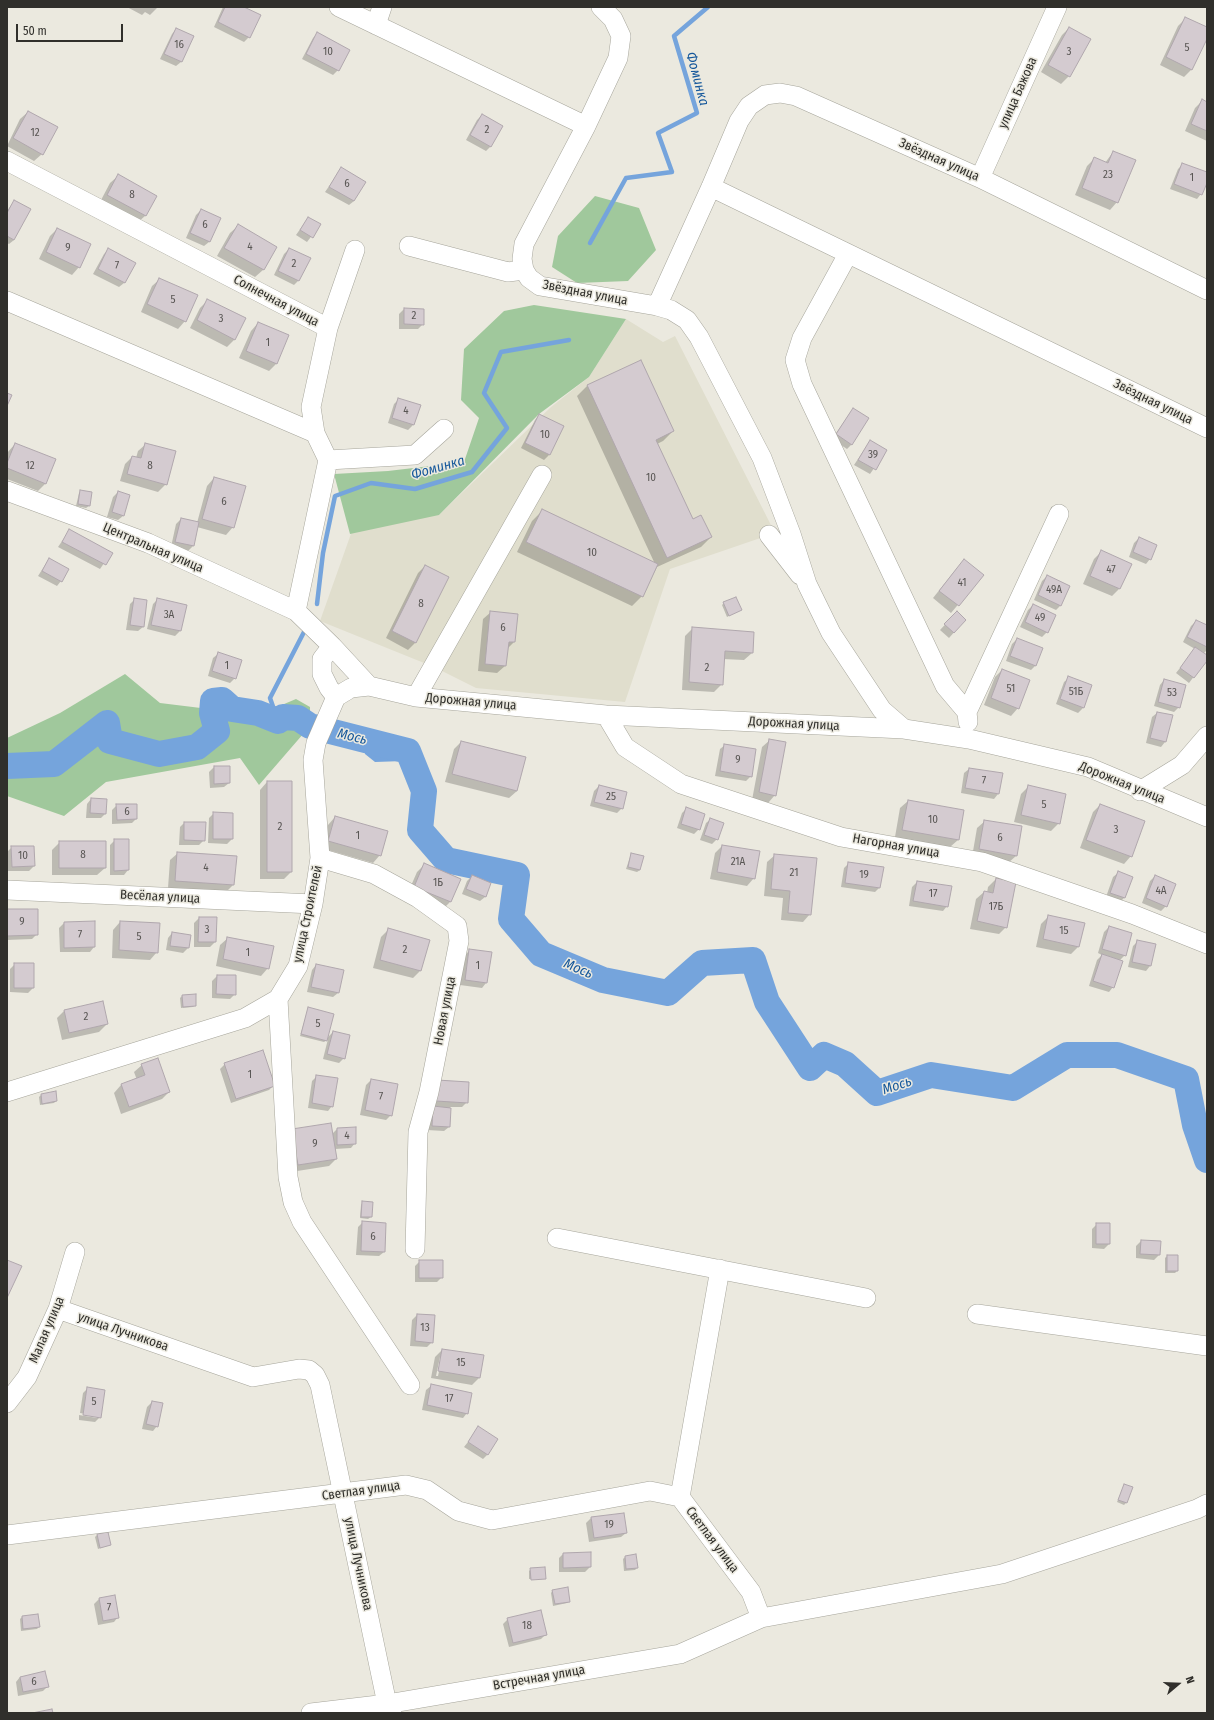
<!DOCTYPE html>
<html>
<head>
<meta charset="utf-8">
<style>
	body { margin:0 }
	#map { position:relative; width:1214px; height:1720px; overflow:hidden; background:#ebe9df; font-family:"Fira Sans Condensed",sans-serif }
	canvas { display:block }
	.frame { position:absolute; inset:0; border:8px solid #302f2b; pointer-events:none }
	.north { position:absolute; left:1158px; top:1664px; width:40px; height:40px; -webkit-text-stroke:3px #ebe9df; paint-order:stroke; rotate:71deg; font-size:11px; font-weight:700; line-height:16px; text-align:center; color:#302f2b }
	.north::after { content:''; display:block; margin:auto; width:14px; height:18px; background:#302f2b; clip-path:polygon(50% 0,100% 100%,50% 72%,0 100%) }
	.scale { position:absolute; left:16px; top:24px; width:107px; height:18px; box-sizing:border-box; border:2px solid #302f2b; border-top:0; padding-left:5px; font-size:12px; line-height:14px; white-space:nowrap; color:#302f2b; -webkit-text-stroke:3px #ebe9df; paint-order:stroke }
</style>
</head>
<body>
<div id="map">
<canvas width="1214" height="1720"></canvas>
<div class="frame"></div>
<div class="north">N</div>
<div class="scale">50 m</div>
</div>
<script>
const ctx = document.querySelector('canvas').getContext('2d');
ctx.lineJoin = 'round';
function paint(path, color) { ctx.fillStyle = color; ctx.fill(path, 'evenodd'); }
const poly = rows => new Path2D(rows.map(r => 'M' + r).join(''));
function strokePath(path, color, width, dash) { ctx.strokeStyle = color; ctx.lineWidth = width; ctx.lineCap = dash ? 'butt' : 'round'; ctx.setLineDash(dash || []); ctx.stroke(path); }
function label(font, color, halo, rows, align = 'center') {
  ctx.font = font + ' "Fira Sans Condensed",sans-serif'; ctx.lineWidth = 3; ctx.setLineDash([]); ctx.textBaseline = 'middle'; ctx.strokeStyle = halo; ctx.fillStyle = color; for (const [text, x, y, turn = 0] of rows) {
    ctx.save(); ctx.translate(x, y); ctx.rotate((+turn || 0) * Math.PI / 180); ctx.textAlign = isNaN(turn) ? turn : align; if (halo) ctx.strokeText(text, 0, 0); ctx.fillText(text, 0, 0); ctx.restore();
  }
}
paint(poly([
	[626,319,663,342,675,336,775,533,670,569,625,702,476,688,434,667,320,621,358,514,439,515,551,407,589,377]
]), '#e0decd');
paint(poly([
	[595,196,639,208,656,250,628,281,577,283,552,267,558,236],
	[534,305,626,319,589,377,539,414,439,515,350,534,334,474,388,471,464,462,479,418,461,400,464,349,504,311],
	[125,674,160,703,258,715,296,699,310,707,310,726,259,785,240,758,106,782,64,816,7,796,7,738,60,713]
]), '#a0c89c');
paint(poly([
	[376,737,395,738,407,745,401,750,406,757,404,761,375,762,365,754,365,748,370,747]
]), '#75a4dc');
paint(poly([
	[127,7,158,7,150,15,145,12,142,15],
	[223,7,241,7,249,37,244,42,214,27],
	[1186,18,1207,28,1207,37,1192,69,1184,77,1160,65,1178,26],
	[1069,28,1090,39,1069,76,1061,84,1041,72,1062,35],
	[176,29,193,36,181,62,176,66,160,59,172,34],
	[317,34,348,50,338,70,333,75,302,59,313,38],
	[1202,101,1207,103,1207,141,1185,131,1195,108],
	[28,112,42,154,34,161,7,146,20,119],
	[482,115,491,146,486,151,466,140,477,120],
	[1113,152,1117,202,1110,210,1075,195,1087,166,1094,159,1105,163],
	[1183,164,1207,173,1207,180,1201,194,1197,199,1170,189,1178,169],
	[341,169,354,201,349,205,325,192],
	[118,176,156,197,145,216,137,223,100,202,110,183],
	[14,201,14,240,9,244,7,243,7,211],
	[201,210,209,242,204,246,186,238,196,215],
	[308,218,320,225,307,242,296,235],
	[238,226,276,247,263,270,255,277,217,256,230,233],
	[57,229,79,267,72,275,39,259,50,236],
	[109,249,134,263,124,283,119,287,93,274,104,254],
	[289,249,298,281,294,285,274,275,284,254],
	[160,279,185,321,178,329,141,312,152,286],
	[208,300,235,339,227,347,190,328,200,308],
	[404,309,423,324,418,329,399,329,399,314],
	[258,323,288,336,276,364,269,371,239,358,251,331],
	[641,361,673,431,663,441,657,444,692,520,711,537,701,547,657,567,642,596,632,606,517,552,532,521,542,511,655,564,577,396,587,386],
	[399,399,419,405,413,425,408,430,388,423,394,404],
	[853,409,852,444,847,449,832,439],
	[539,415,563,427,549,455,544,460,521,448,535,420],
	[870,441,886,451,870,474,854,465],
	[15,444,46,483,38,491,7,479,7,453],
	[146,444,166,484,158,492,120,481,125,464,132,457,136,458,138,451],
	[214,478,233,527,226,535,197,527,193,546,188,551,171,547,176,524,181,519,197,523,207,486],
	[81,491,91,493,89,506,86,508,76,506,79,493],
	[118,492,123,516,118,520,107,517,113,497],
	[69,531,111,553,100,569,58,547],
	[1139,538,1150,559,1146,564,1129,557,1134,543],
	[1102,551,1119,589,1112,596,1083,584,1094,559],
	[49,559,61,581,57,586,38,576],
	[425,566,416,642,408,650,386,638,418,573],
	[957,568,983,575,951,613,933,598],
	[1047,576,1061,605,1056,610,1034,600,1042,581],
	[135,599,143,627,138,631,126,630,130,604],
	[158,599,186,606,180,631,175,636,147,629,153,604],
	[724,603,740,610,727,617,722,605],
	[1033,605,1047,632,1042,637,1020,627,1028,610],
	[491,612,514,642,507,649,505,666,497,673,478,671,483,619],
	[957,612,965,620,949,638,940,630],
	[1196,621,1207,626,1207,650,1203,654,1207,657,1207,659,1189,683,1176,673,1195,649,1183,642,1191,626],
	[693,628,752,653,744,660,723,659,722,684,714,692,682,690,685,636],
	[1017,639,1036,665,1031,670,1006,661,1012,644],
	[218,654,235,678,230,683,208,676,213,658],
	[1002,670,1018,708,1011,716,984,705,995,677],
	[1069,678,1091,686,1083,708,1078,713,1056,704,1064,682],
	[1164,680,1179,707,1174,712,1154,706,1160,685],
	[1157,713,1165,742,1161,747,1146,743,1152,717],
	[770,740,775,795,768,803,752,800,762,747],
	[461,742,517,791,509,798,445,782,454,749],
	[725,745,751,776,746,781,715,776,720,749],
	[214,767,229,783,224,787,210,788,209,772],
	[969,769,998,794,994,799,961,793,964,773],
	[267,782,291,872,284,879,260,879,260,790],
	[599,786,622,808,617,813,590,806,594,791],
	[1029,786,1059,823,1051,831,1014,822,1021,794],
	[91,799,105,814,101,818,86,818,87,804],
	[908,801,963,811,958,840,950,847,895,837,900,808],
	[117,805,136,819,132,823,112,824,112,810],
	[1100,805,1131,856,1124,864,1080,848,1093,812],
	[687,808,699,829,694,834,677,828,682,813],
	[214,813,232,839,227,844,208,843,209,818],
	[335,817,380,855,373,863,321,848,328,825],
	[711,819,717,839,712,844,700,840,706,823],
	[985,821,1016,856,1008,863,972,857,977,828],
	[184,823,204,840,199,845,179,845,180,827],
	[115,840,128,870,124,875,110,875,110,845],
	[60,842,105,868,97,875,52,875,52,850],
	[722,846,754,878,747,886,710,879,715,853],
	[12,847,34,866,29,871,8,871,7,852],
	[178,853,233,885,226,892,168,888,170,860],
	[631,854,640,870,637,872,626,869],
	[775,855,810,914,803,922,781,920,783,898,764,896,767,862],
	[849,863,880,887,875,892,841,887,844,868],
	[424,865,460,879,450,902,443,909,407,895,417,872],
	[1118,873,1131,878,1124,898,1119,903,1106,897,1113,877],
	[472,876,490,883,485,897,480,901,462,894,467,881],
	[1155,876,1166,906,1161,911,1142,903,1150,881],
	[996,879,1006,927,999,934,970,929,976,899,984,892,987,893,988,887],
	[917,882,947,906,943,911,909,906,912,887],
	[7,910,37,934,32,939,7,940],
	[1049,916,1078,947,1071,954,1036,947,1041,924],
	[199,918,216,918,215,942,210,947,194,947,194,923],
	[120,922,157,952,150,960,112,958,113,930],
	[64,923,94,947,90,952,60,952,59,928],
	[1109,927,1125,955,1119,961,1113,987,1109,992,1089,986,1097,960,1102,955,1098,953,1104,932],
	[389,929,420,971,413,978,373,968,381,937],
	[172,933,190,936,188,948,183,953,166,950,168,938],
	[228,938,268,968,261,976,216,966,220,945],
	[1138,941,1155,944,1150,966,1146,971,1128,967,1133,946],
	[470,950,486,983,482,988,460,985,465,955],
	[15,964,33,988,28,993,10,992,10,969],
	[316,965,338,993,333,997,307,992,312,970],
	[217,976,235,994,230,999,212,998,212,981],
	[182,996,195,1005,193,1007,181,1008,180,998],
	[308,1009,327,1038,333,1032,344,1058,339,1063,323,1059,328,1039,324,1042,300,1036],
	[65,1010,107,1024,99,1032,62,1040,57,1018],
	[225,1064,274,1085,269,1090,231,1103,220,1069],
	[142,1065,169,1092,162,1099,121,1114,114,1093,121,1085,137,1080,134,1072],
	[317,1076,332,1106,328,1111,308,1108,312,1081],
	[371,1080,391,1115,386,1120,360,1115,366,1085],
	[437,1081,467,1102,462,1107,450,1107,449,1127,444,1131,427,1130],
	[41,1095,56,1101,54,1103,40,1105,39,1097],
	[337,1129,355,1143,351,1148,335,1149,336,1159,329,1166,291,1172,285,1137,332,1134],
	[363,1202,371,1217,368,1219,360,1218,361,1205],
	[363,1222,384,1252,379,1256,356,1255,358,1227],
	[1097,1224,1109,1244,1104,1249,1092,1248,1092,1229],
	[1141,1241,1159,1255,1154,1260,1136,1258,1136,1246],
	[1167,1256,1177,1271,1175,1273,1165,1273,1165,1258],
	[420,1261,442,1277,437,1282,415,1282,415,1266],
	[417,1315,432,1342,427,1347,410,1346,412,1320],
	[442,1350,480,1377,472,1385,431,1378,435,1357],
	[440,1357,442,1357,438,1376,436,1376],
	[431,1386,467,1413,463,1418,422,1410,426,1390],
	[88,1388,100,1417,95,1422,79,1420,79,1415,97,1418,97,1416,80,1413,83,1393],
	[152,1402,157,1426,153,1431,142,1429,147,1407],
	[479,1428,488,1454,483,1459,464,1447],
	[1124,1485,1126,1503,1124,1505,1117,1502],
	[591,1518,626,1533,621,1537,589,1542,586,1523],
	[97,1535,110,1545,98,1549,95,1537],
	[563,1554,590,1567,585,1572,559,1572,559,1558],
	[635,1555,637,1568,635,1570,624,1571,623,1559,625,1557],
	[531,1569,545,1578,529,1579,529,1571],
	[553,1590,569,1601,567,1603,553,1606,551,1593],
	[99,1599,118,1617,114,1622,98,1625,94,1604],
	[38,1615,39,1627,37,1629,21,1631,20,1619,22,1617],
	[508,1619,546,1634,541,1639,509,1647,503,1624],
	[20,1677,47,1687,43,1691,18,1696,16,1682]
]), '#0003');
strokePath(poly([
	[590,243,626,178,672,172,658,133,697,113,674,36,708,7],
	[317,604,323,553,335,496,371,483,415,489,472,472,507,428,484,393,501,352,569,340],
	[278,721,270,698,304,632]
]), '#75a4dc', 4.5);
strokePath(poly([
	[7,766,54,764,107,723,110,741,159,754,197,747,217,731,212,713,213,701,222,700,232,709,258,713,278,721,283,717,298,718,310,726,408,751,424,791,420,830,446,860,517,875,511,919,541,954,603,980,668,993,702,963,753,960,767,1002,810,1068,824,1055,845,1064,877,1093,931,1075,1013,1088,1067,1055,1117,1055,1186,1079,1195,1125,1207,1160]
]), '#75a4dc', 26);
const building = poly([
	[225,7,244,7,261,15,250,38,218,22,225,7],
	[1185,17,1207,27,1207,39,1192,70,1166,57,1185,17],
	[1069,27,1091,39,1070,77,1048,65,1069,27],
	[176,28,194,36,182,62,164,54,176,28],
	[317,32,350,50,339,71,306,54,317,32],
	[1202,99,1207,102,1207,131,1191,124,1202,99],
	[28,111,58,127,43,155,13,138,28,111],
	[482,114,503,126,491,147,470,135,482,114],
	[1113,151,1136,160,1118,203,1082,188,1094,157,1108,163,1113,151],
	[1182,163,1207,172,1207,183,1202,195,1174,184,1182,163],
	[341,167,366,182,354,201,329,187,341,167],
	[118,174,157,196,146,216,107,195,118,174],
	[14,200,31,209,14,240,7,236,7,213,14,200],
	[201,209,221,218,210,242,190,233,201,209],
	[308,217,321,224,313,238,300,230,308,217],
	[238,224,277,247,264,270,224,248,238,224],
	[57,228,91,244,80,268,46,252,57,228],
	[108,248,136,263,125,283,98,269,108,248],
	[289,248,311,258,299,281,278,271,289,248],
	[159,278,198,295,186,322,147,304,159,278],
	[207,299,246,318,235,340,197,320,207,299],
	[404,308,424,309,424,325,404,324,404,308],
	[258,322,289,335,277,364,246,351,258,322],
	[641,360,674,431,656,440,693,519,701,515,712,537,667,558,587,385,641,360],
	[7,393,12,395,7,406,7,393],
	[398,398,421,405,414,425,392,418,398,398],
	[853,408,869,418,852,445,836,434,853,408],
	[539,414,564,426,550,455,525,443,539,414],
	[870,440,887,450,876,470,858,460,870,440],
	[15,443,56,459,46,484,7,468,7,463,15,443],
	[145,443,176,451,167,485,127,474,132,456,141,458,145,443],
	[214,477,246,486,234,528,202,519,214,477],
	[80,490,92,492,90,506,78,504,80,490],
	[118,491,130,495,124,516,112,512,118,491],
	[542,509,658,564,643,597,526,542,542,509],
	[181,518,199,522,194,546,175,542,181,518],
	[69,529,113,553,106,565,62,542,69,529],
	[1139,537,1157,545,1151,560,1133,552,1139,537],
	[1101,550,1132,564,1120,589,1090,576,1101,550],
	[49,558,69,569,62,582,42,571,49,558],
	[964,559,984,575,959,606,939,591,964,559],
	[425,565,449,577,416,643,392,631,425,565],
	[1047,575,1070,586,1061,606,1038,595,1047,575],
	[736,597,742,610,729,616,723,602,736,597],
	[134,598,147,600,144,627,130,625,134,598],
	[157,598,187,605,181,631,151,625,157,598],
	[1033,604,1056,615,1048,633,1025,622,1033,604],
	[490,611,518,614,515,642,509,642,506,666,485,664,490,611],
	[957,611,966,620,954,633,944,624,957,611],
	[1196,620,1207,625,1207,647,1187,637,1196,620],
	[692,627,754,632,753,653,725,651,723,685,689,682,692,627],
	[1017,638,1043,648,1036,666,1010,656,1017,638],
	[1195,647,1207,655,1207,661,1194,678,1180,668,1195,647],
	[218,652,242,660,236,679,212,671,218,652],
	[1002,669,1030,680,1019,709,991,698,1002,669],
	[1068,676,1092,685,1084,708,1060,699,1068,676],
	[1164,679,1186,685,1180,708,1158,702,1164,679],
	[1157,712,1173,715,1166,742,1150,738,1157,712],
	[769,739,786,742,776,796,759,792,769,739],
	[461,741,526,757,517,791,452,774,461,741],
	[724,744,756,749,752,777,720,771,724,744],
	[214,766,230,766,230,783,214,784,214,766],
	[969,768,1003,773,999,794,965,788,969,768],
	[267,781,292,781,292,872,267,872,267,781],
	[599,785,627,792,623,809,594,802,599,785],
	[1028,785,1066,794,1060,824,1021,815,1028,785],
	[91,798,107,799,106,814,90,813,91,798],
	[908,800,964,810,959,840,902,830,908,800],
	[116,804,137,804,137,819,117,820,116,804],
	[1100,804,1145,821,1132,857,1086,840,1100,804],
	[686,807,705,814,700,830,681,824,686,807],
	[213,812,233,813,233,839,213,839,213,812],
	[335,816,388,831,381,856,328,841,335,816],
	[710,818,724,823,718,840,704,835,710,818],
	[984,820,1022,826,1017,856,979,849,984,820],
	[184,822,206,822,205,841,184,840,184,822],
	[114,839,129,839,129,870,114,871,114,839],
	[59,841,106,841,106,868,59,868,59,841],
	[722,845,760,851,755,879,717,872,722,845],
	[11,846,34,846,35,866,12,867,11,846],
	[177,852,237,856,234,885,175,881,177,852],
	[631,853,644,856,640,870,628,867,631,853],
	[774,854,817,858,811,915,788,913,790,891,771,889,774,854],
	[848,862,884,867,880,888,845,883,848,862],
	[424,863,461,879,451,902,414,887,424,863],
	[1118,871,1133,877,1125,898,1110,893,1118,871],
	[472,875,491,883,486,897,466,889,472,875],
	[1155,875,1176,884,1167,907,1146,898,1155,875],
	[996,878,1016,882,1007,928,977,921,984,891,993,893,996,878],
	[917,881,952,886,948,907,913,901,917,881],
	[7,909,38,909,38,935,7,936,7,909],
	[1048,915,1085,923,1079,947,1043,939,1048,915],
	[199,917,217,917,216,942,198,942,199,917],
	[95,921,95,947,64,948,64,922,95,921],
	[120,921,160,923,158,953,119,950,120,921],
	[1109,926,1132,933,1126,956,1102,949,1109,926],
	[388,928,430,940,421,971,380,960,388,928],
	[172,932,191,935,189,948,170,946,172,932],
	[227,937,274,946,269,969,223,959,227,937],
	[1137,940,1156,944,1151,966,1132,962,1137,940],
	[469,949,492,952,487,983,465,980,469,949],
	[1102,954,1123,961,1114,988,1093,981,1102,954],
	[14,963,34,963,34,988,14,988,14,963],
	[316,964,344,970,339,993,311,987,316,964],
	[217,975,236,975,236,995,216,994,217,975],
	[196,994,196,1006,183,1007,182,995,196,994],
	[103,1001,108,1024,69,1033,64,1010,103,1001],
	[308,1007,334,1014,327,1041,301,1034,308,1007],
	[333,1031,350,1035,345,1059,327,1054,333,1031],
	[263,1050,275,1086,236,1099,224,1063,263,1050],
	[158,1058,170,1092,129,1107,121,1084,145,1075,141,1064,158,1058],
	[316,1075,338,1078,333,1107,312,1103,316,1075],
	[371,1079,398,1084,392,1116,365,1110,371,1079],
	[437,1080,469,1082,468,1103,436,1101,437,1080],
	[56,1091,57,1101,42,1104,41,1094,56,1091],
	[433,1106,451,1108,450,1127,432,1126,433,1106],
	[331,1123,337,1159,298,1165,292,1129,331,1123],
	[356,1127,356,1144,337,1145,337,1128,356,1127],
	[362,1201,373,1202,372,1217,361,1217,362,1201],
	[362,1221,386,1223,385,1252,361,1251,362,1221],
	[1096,1223,1110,1223,1110,1244,1096,1244,1096,1223],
	[1141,1240,1161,1241,1160,1255,1140,1254,1141,1240],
	[1167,1255,1178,1255,1178,1271,1167,1271,1167,1255],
	[7,1260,22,1266,7,1298,7,1260],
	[419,1260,443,1260,443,1278,419,1278,419,1260],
	[417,1314,435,1315,433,1343,415,1341,417,1314],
	[442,1349,484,1355,480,1378,438,1371,442,1349],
	[431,1384,472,1393,468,1414,427,1405,431,1384],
	[87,1387,105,1390,101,1418,83,1415,87,1387],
	[152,1401,163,1403,158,1427,146,1424,152,1401],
	[478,1426,498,1439,488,1455,468,1442,478,1426],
	[1124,1484,1133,1487,1127,1503,1118,1500,1124,1484],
	[624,1513,627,1533,594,1538,591,1517,624,1513],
	[108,1532,111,1545,100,1548,97,1534,108,1532],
	[591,1552,591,1567,563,1568,563,1553,591,1552],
	[636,1554,638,1568,626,1569,625,1556,636,1554],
	[545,1567,546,1579,531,1580,530,1568,545,1567],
	[568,1587,570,1602,555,1604,552,1590,568,1587],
	[115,1595,119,1618,103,1621,99,1598,115,1595],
	[541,1610,547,1635,513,1643,507,1618,541,1610],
	[38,1614,40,1627,23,1629,22,1616,38,1614],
	[45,1671,49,1687,23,1692,20,1677,45,1671],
	[52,1709,53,1713,32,1713,52,1709]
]);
paint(building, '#d4cbd0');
strokePath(building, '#b0a7ad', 1);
const minor = poly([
	[339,7,586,126],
	[601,7,613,19,621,36,618,58,586,126,524,244,522,259,524,270,529,278,540,286,657,306,711,187,739,121,749,106,765,95,780,93,796,96,980,178,1207,290],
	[376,25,382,7],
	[7,161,328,328,311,407,315,433,328,460,296,611],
	[980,178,1057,7],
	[711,187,1207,428],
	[409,246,508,272,524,270],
	[848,254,802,338,795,360,802,384,945,686,967,712],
	[7,301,315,433],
	[657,306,671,310,687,320,699,337,762,458,791,534,807,584,831,633,882,710,904,729],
	[328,328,355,250],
	[328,460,415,455,444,429],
	[7,491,148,543,296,611,332,646,369,686],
	[769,535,800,575],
	[332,646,322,659,322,674,329,688,336,697],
	[416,697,542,475],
	[606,715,625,747,681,784,841,837,982,862,1132,914,1207,944],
	[968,722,967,712,1059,514],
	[1140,791,1182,765,1207,736],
	[320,858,374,874,418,898,457,926,459,941,429,1092,418,1132,415,1249],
	[7,890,313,904],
	[278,999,288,1177,293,1202,302,1222,410,1385],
	[7,1092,245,1018,278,999,298,966,313,904,320,858,313,760,316,743,336,697,351,688,369,686,416,697,606,715,904,729,969,739,1088,767,1207,817],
	[557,1238,866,1298],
	[58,1309,253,1377,299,1369,309,1370,315,1375,320,1385,387,1704,392,1713],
	[977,1314,1207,1346],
	[7,1403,27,1377,58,1309,75,1252],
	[680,1497,720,1269],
	[7,1535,406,1485,427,1490,458,1511,492,1520,650,1491,680,1497,751,1592,761,1618],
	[311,1713,387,1704,680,1654,761,1618,1002,1574,1197,1509,1207,1504]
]);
strokePath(minor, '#a6a59b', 20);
strokePath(minor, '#fff', 19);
label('11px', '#595654', null, [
	["16",179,45],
	["5",1187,48],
	["10",328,52],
	["3",1069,52],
	["2",487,130],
	["12",35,133],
	["23",1108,175],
	["1",1192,178],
	["6",347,184],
	["8",132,195],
	["6",205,225],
	["4",250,247],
	["9",68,248],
	["2",294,264],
	["7",117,266],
	["5",173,300],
	["2",414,316],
	["3",221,319],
	["1",268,343],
	["4",406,411],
	["10",545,435],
	["39",873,455],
	["12",30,466],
	["8",150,466],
	["10",651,478],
	["6",224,502],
	["10",592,553],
	["47",1111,570],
	["41",962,583],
	["49А",1054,590],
	["8",421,604],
	["3А",169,615],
	["49",1040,618],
	["6",503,628],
	["1",227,666],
	["2",707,668],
	["51",1011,689],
	["51Б",1076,692],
	["53",1172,693],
	["9",738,760],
	["7",984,781],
	["25",611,797],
	["5",1044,805],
	["6",127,812],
	["10",933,820],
	["2",280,827],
	["3",1116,830],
	["1",358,836],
	["6",1000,838],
	["8",83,855],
	["10",23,856],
	["21А",738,862],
	["4",206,868],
	["21",794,873],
	["19",864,875],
	["1Б",438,883],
	["4А",1161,891],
	["17",933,894],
	["17Б",996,907],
	["9",22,922],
	["3",207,930],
	["15",1064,931],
	["7",80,935],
	["5",139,937],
	["2",405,950],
	["1",248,953],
	["1",478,966],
	["2",86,1017],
	["5",318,1024],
	["1",250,1075],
	["7",381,1097],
	["4",347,1136],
	["9",315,1144],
	["6",373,1237],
	["13",425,1328],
	["15",461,1363],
	["17",449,1399],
	["5",94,1402],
	["19",609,1525],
	["7",109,1608],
	["18",527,1626],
	["6",34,1682]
]);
label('13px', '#302f2b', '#ebe9df', [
	["улица Бажова",1018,93,-66],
	["Звёздная улица",939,160,24],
	["Звёздная улица",585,293,11],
	["Солнечная улица",276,301,28],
	["Звёздная улица",1153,402,26],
	["Центральная улица",153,548,23],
	["Дорожная улица",471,702,5],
	["Дорожная улица",794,724,3],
	["Дорожная улица",1122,783,22],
	["Нагорная улица",896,846,10],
	["Весёлая улица",160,897,3],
	["улица Строителей",308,914,-78],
	["Новая улица",445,1011,-79],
	["Малая улица",47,1330,-67],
	["улица Лучникова",123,1332,19],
	["Светлая улица",361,1491,-8],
	["Светлая улица",712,1540,53],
	["улица Лучникова",358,1564,78],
	["Встречная улица",539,1678,-10]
]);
label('italic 14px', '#16589b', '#ebe9df', [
	["Фоминка",697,79,75],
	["Фоминка",438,468,-16],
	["Мось",352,737,14],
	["Мось",578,969,23],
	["Мось",897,1086,-18]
]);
</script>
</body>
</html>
